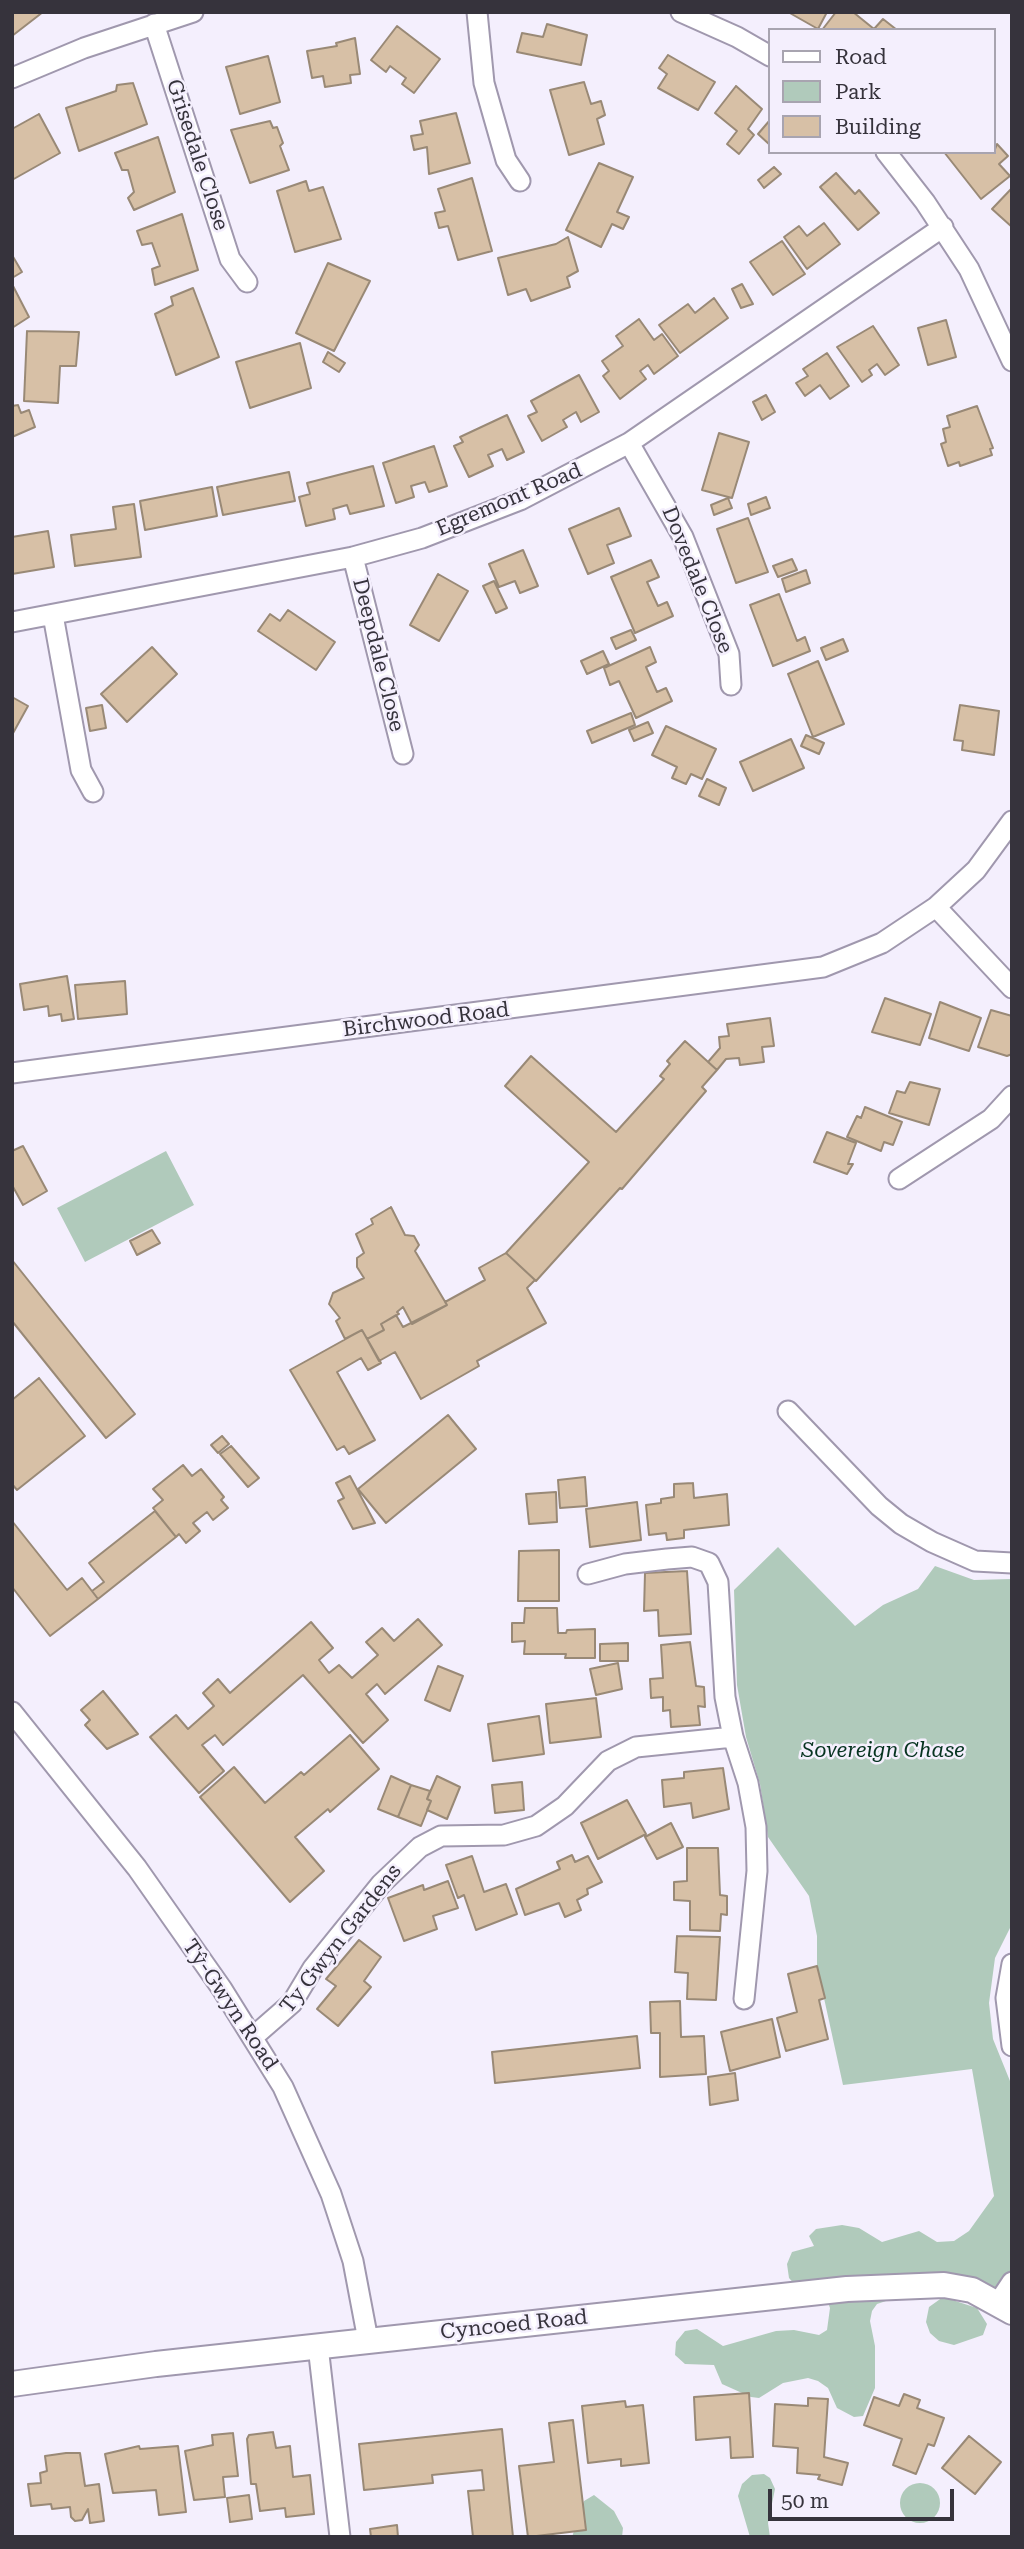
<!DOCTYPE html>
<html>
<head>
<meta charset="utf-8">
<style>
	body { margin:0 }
	#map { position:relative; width:1024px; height:2549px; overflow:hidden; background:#f4effd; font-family:"Roboto Serif",serif }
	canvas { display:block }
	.frame { position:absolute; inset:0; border:14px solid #36333c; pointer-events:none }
	.legend { position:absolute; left:768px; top:28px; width:228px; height:126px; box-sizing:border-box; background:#f4effd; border:2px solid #a8a4b0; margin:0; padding:9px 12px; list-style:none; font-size:21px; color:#36333c }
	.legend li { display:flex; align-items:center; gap:14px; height:35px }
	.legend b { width:35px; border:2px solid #a8a4b0 }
	.scale { position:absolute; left:768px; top:2489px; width:186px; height:32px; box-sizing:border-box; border:4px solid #36333c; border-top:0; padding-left:9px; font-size:21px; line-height:24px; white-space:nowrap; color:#36333c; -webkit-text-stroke:5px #f4effd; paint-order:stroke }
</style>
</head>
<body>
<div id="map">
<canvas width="1024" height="2549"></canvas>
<div class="frame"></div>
<ul class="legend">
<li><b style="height:9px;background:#fff"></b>Road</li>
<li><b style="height:19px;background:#b0cabb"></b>Park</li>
<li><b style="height:19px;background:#d7c0a6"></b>Building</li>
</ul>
<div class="scale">50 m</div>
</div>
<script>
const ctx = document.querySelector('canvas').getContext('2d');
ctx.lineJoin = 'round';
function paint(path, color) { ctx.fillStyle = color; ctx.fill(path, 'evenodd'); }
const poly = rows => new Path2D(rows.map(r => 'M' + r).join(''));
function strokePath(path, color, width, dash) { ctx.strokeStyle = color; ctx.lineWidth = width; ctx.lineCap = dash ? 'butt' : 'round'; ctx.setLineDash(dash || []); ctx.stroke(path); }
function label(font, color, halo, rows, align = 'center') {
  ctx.font = font + ' "Roboto Serif",serif'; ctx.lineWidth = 5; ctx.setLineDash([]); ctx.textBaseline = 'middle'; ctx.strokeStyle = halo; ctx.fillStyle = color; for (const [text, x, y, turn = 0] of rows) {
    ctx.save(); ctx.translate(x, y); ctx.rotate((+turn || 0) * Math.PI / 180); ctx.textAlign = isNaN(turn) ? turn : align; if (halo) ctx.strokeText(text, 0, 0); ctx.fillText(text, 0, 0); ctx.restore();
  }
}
paint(poly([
	[166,1151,194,1205,85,1262,57,1208],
	[778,1547,855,1626,883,1605,918,1589,935,1566,974,1580,1012,1579,1012,1924,995,1958,989,2003,993,2039,1012,2086,1012,2279,1004,2289,893,2293,886,2301,877,2304,872,2311,870,2321,875,2346,875,2388,863,2416,854,2417,837,2408,828,2388,818,2381,808,2378,783,2383,759,2398,751,2397,722,2384,714,2365,685,2364,675,2355,676,2342,685,2331,697,2329,723,2346,776,2331,794,2330,819,2335,827,2330,830,2308,827,2300,800,2290,789,2278,787,2264,792,2252,814,2246,809,2236,816,2229,842,2225,859,2228,882,2242,919,2231,937,2242,954,2241,969,2231,994,2196,972,2069,843,2085,817,1966,817,1936,809,1896,768,1837,760,1784,746,1737,737,1685,734,1590],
	[943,2297,977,2308,987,2324,983,2335,954,2345,939,2341,930,2333,926,2322,929,2307],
	[764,2474,770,2478,775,2489,768,2523,770,2537,750,2537,738,2496,742,2484,752,2475],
	'900 2503a20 20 0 1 1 40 0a20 20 0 1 1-40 0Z',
	[594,2495,614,2511,623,2528,622,2537,572,2537,584,2501]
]), '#b0cabb');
const building = poly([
	[12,12,43,12,12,36,12,12],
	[788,12,827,12,818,29,788,12],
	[836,12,853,12,874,29,883,19,897,30,822,30,836,12],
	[547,24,587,35,581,65,517,52,522,33,543,37,547,24],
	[397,26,440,59,414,93,402,84,406,78,390,66,386,72,371,60,397,26],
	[355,38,360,74,350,75,351,83,325,87,323,76,312,78,307,51,337,46,336,43,355,38],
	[668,55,715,82,698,110,658,88,667,74,659,68,668,55],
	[268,56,280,102,240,114,226,67,268,56],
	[584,82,591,104,601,101,605,115,597,119,604,144,569,155,550,90,584,82],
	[133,83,147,124,79,151,66,108,116,91,117,85,133,83],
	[736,86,762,109,748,129,754,135,739,154,727,144,737,131,715,113,736,86],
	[456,113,470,163,429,174,427,147,414,150,411,136,423,134,420,121,456,113],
	[39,114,60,153,12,180,12,129,39,114],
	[770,120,770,145,758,134,770,120],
	[270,121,273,128,277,127,283,143,280,146,289,170,250,183,231,130,270,121],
	[158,137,175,192,134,210,128,198,134,192,128,170,122,170,115,153,158,137],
	[997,144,1008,156,999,164,1010,176,981,199,944,152,994,152,997,144],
	[599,163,633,177,617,212,629,217,623,229,612,224,601,247,566,230,599,163],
	[774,167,781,174,764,188,758,180,774,167],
	[836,173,855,194,859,190,879,213,858,230,820,187,836,173],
	[472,178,492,251,458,260,448,226,439,228,435,213,445,211,438,189,472,178],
	[306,181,309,191,323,187,341,239,295,252,277,191,306,181],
	[1012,188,1012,227,992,209,1012,188],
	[182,214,198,270,155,285,152,269,160,266,152,243,142,245,137,231,182,214],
	[824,223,840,244,807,269,784,237,799,226,807,236,824,223],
	[568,237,578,271,567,277,570,287,531,301,526,289,508,295,498,258,556,244,568,237],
	[782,241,805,274,773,295,750,262,782,241],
	[12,255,22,272,12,278,12,255],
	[328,263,370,281,334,351,296,333,328,263],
	[12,284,29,317,12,328,12,284],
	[742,284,753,304,741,308,732,289,742,284],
	[193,288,219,357,176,375,155,314,173,305,171,297,193,288],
	[714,298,728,318,680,353,659,325,688,304,695,313,714,298],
	[639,319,654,340,662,334,678,356,654,374,648,365,640,371,646,379,620,399,603,376,609,371,602,361,623,346,616,336,639,319],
	[946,320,956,357,928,365,918,328,946,320],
	[873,326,899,365,885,375,877,364,869,370,872,375,862,382,837,347,873,326],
	[27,331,79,332,76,366,60,366,58,403,24,401,27,331],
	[300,343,311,388,250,408,236,362,300,343],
	[328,352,345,363,339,372,323,362,328,352],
	[827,353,849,386,830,399,820,385,805,396,796,383,808,376,803,369,827,353],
	[579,375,599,412,581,422,576,412,563,420,567,427,542,441,528,416,537,412,531,401,579,375],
	[766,395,775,412,762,420,753,402,766,395],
	[18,405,21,413,29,410,35,427,12,437,12,406,18,405],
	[977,406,993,448,990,449,992,455,960,466,959,462,948,466,941,444,946,442,943,429,950,427,947,416,977,406],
	[507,415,524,452,507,460,502,449,488,455,493,466,469,477,454,446,463,442,460,437,507,415],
	[719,433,749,442,732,498,702,490,719,433],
	[434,446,447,486,429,492,425,482,411,486,414,497,396,503,383,463,434,446],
	[373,466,384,506,350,514,347,505,333,509,335,519,306,526,299,497,310,494,307,483,373,466],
	[289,472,295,501,223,515,217,487,289,472],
	[212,487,217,516,145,530,140,501,212,487],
	[766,497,770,508,751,515,748,504,766,497],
	[728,498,732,508,714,515,711,505,728,498],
	[134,504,141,557,75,566,71,535,116,529,113,507,134,504],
	[619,508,631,536,607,545,614,563,588,574,569,529,619,508],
	[748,518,768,572,736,583,717,529,748,518],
	[48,531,54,567,12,574,12,537,48,531],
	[523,550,538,586,520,593,515,581,499,587,489,564,523,550],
	[792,559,797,570,778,577,773,566,792,559],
	[651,560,659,577,647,582,658,606,667,602,673,616,635,633,611,577,651,560],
	[806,570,810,583,786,592,782,579,806,570],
	[438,574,468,591,439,641,410,625,438,574],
	[494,581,507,608,496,613,483,586,494,581],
	[779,594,797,641,805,637,810,651,773,666,750,605,779,594],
	[288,610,335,642,316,670,258,631,270,614,280,621,288,610],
	[631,630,636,640,616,649,611,638,631,630],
	[843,639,848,651,826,660,821,648,843,639],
	[152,647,177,674,127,722,101,694,152,647],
	[650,647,656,662,646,667,657,692,666,688,672,701,636,718,619,681,610,685,604,668,650,647],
	[603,651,609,664,587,674,581,661,603,651],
	[818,661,844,724,813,737,788,674,818,661],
	[12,697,28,706,12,735,12,697],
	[102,705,106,728,90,731,86,708,102,705],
	[960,705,999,711,994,755,962,750,963,741,954,740,960,705],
	[631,713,635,725,592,743,587,731,631,713],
	[648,722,653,733,634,741,629,730,648,722],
	[666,726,716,749,702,779,691,774,686,784,672,778,677,767,652,755,666,726],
	[806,735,824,743,819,754,801,746,806,735],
	[791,739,804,768,753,791,740,762,791,739],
	[707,779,726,788,719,805,699,796,707,779],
	[67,976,74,1019,62,1021,61,1014,49,1016,48,1006,24,1010,20,984,67,976],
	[125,981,127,1014,78,1019,75,985,125,981],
	[885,998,931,1014,920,1045,872,1032,885,998],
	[940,1002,981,1018,969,1051,929,1038,940,1002],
	[991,1010,1012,1016,1012,1054,1007,1056,978,1047,991,1010],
	[770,1018,774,1046,762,1047,764,1062,740,1065,739,1058,726,1059,717,1070,708,1062,720,1048,719,1037,729,1036,727,1024,770,1018],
	[685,1041,717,1070,702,1087,706,1091,622,1189,620,1188,536,1281,506,1253,589,1162,505,1086,531,1056,616,1132,664,1079,660,1076,670,1064,667,1061,685,1041],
	[910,1082,940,1089,929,1125,889,1113,897,1091,905,1093,910,1082],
	[865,1107,902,1122,893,1145,884,1142,881,1151,847,1137,857,1116,861,1118,865,1107],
	[827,1132,856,1143,848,1164,853,1164,847,1174,814,1162,827,1132],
	[23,1146,47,1191,23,1205,12,1185,12,1151,23,1146],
	[391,1207,405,1235,414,1236,419,1245,415,1251,447,1305,412,1324,403,1307,397,1312,399,1314,381,1324,384,1330,367,1339,362,1330,345,1339,336,1321,340,1318,329,1304,333,1293,364,1278,357,1267,357,1258,364,1253,356,1234,373,1224,371,1219,391,1207],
	[152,1230,160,1243,137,1255,130,1241,152,1230],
	[506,1253,535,1280,527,1288,546,1323,477,1361,479,1366,421,1399,395,1352,379,1361,367,1339,384,1330,381,1324,396,1315,403,1327,447,1305,445,1302,485,1280,479,1268,506,1253],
	[12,1260,135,1414,106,1438,12,1321,12,1260],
	[362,1330,381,1363,368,1370,361,1358,337,1372,375,1440,349,1454,344,1446,337,1450,290,1370,362,1330],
	[39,1378,85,1436,17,1490,12,1484,12,1400,39,1378],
	[448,1415,476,1449,386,1523,358,1489,448,1415],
	[222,1436,229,1444,218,1453,211,1445,222,1436],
	[231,1446,259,1478,248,1487,220,1454,231,1446],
	[183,1465,192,1476,201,1469,224,1497,221,1500,228,1508,213,1520,207,1512,193,1523,200,1531,186,1543,179,1534,176,1537,153,1508,163,1500,153,1489,183,1465],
	[350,1476,375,1523,353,1529,338,1501,344,1498,336,1483,350,1476],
	[585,1477,587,1506,560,1508,558,1480,585,1477],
	[693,1483,694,1498,727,1494,729,1525,684,1530,684,1538,667,1540,666,1533,649,1535,646,1505,661,1503,661,1499,674,1497,674,1484,693,1483],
	[556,1492,557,1522,529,1524,526,1494,556,1492],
	[637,1502,641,1540,590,1547,586,1509,637,1502],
	[155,1511,176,1537,98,1599,92,1591,104,1582,89,1563,155,1511],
	[12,1521,67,1590,82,1578,98,1599,50,1636,12,1587,12,1521],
	[559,1550,559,1601,518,1601,519,1551,559,1550],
	[687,1571,691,1634,659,1636,658,1610,644,1611,645,1573,687,1571],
	[525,1608,557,1608,558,1633,566,1633,567,1630,595,1629,595,1658,565,1658,566,1654,524,1654,525,1641,512,1642,512,1623,524,1623,525,1608],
	[418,1619,442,1645,385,1694,377,1684,366,1694,388,1720,363,1743,303,1675,223,1745,215,1735,202,1745,224,1771,199,1793,150,1737,176,1715,188,1729,214,1706,203,1693,218,1679,230,1693,311,1622,333,1648,319,1660,329,1673,339,1665,352,1678,378,1655,366,1642,382,1628,394,1641,418,1619],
	[690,1642,696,1686,704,1687,705,1707,698,1706,700,1725,671,1727,670,1710,663,1711,663,1697,651,1698,650,1679,663,1678,661,1645,690,1642],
	[628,1643,628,1661,600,1661,600,1644,628,1643],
	[618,1663,622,1689,596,1695,590,1669,618,1663],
	[438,1666,463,1676,450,1711,425,1700,438,1666],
	[103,1691,138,1734,107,1749,85,1725,90,1720,81,1710,103,1691],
	[596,1698,601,1737,550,1743,546,1704,596,1698],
	[539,1716,544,1754,493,1761,488,1724,539,1716],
	[350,1735,379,1769,330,1812,328,1809,295,1837,324,1871,290,1902,200,1797,234,1767,265,1803,301,1772,304,1775,350,1735],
	[723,1768,729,1809,693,1818,691,1803,664,1807,662,1780,684,1778,684,1772,723,1768],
	[391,1776,411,1785,398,1817,378,1809,391,1776],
	[437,1776,460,1787,447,1819,427,1810,431,1801,427,1799,437,1776],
	[522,1782,524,1810,495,1813,492,1785,522,1782],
	[411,1785,430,1791,427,1799,431,1801,421,1826,398,1817,411,1785],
	[627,1800,646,1834,598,1859,581,1823,627,1800],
	[671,1823,683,1847,657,1859,645,1837,671,1823],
	[687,1848,718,1848,720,1895,727,1896,727,1915,721,1914,720,1931,690,1930,690,1901,674,1900,674,1882,687,1881,687,1848],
	[572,1855,575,1862,588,1856,602,1882,587,1889,588,1894,577,1900,581,1910,565,1917,559,1903,525,1915,516,1889,560,1869,557,1862,572,1855],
	[472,1856,484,1892,506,1884,517,1914,476,1930,464,1895,458,1898,446,1865,472,1856],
	[448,1881,458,1908,433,1916,437,1929,404,1941,388,1898,423,1885,424,1890,448,1881],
	[677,1936,720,1937,716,2000,687,1999,688,1973,675,1972,677,1936],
	[359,1940,381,1957,364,1981,371,1987,338,2026,317,2009,336,1986,326,1979,359,1940],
	[817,1966,825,1998,819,2000,828,2039,786,2051,777,2018,797,2012,788,1974,817,1966],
	[680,2001,681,2037,704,2036,706,2074,660,2077,660,2033,651,2033,650,2002,680,2001],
	[772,2019,780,2057,730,2071,721,2032,772,2019],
	[637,2036,640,2068,495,2083,492,2052,637,2036],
	[735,2073,738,2100,710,2105,708,2077,735,2073],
	[749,2393,753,2457,731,2458,730,2437,696,2440,694,2397,749,2393],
	[904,2394,920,2400,917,2408,944,2418,934,2446,928,2444,916,2474,893,2465,902,2439,864,2425,874,2397,899,2406,904,2394],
	[808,2398,828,2399,824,2457,848,2463,842,2485,818,2479,820,2475,797,2473,798,2448,773,2446,775,2404,808,2406,808,2398],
	[625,2401,626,2407,643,2405,649,2463,621,2466,621,2459,588,2463,582,2406,625,2401],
	[573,2420,586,2530,528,2537,519,2466,554,2462,549,2423,573,2420],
	[502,2429,513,2537,473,2537,468,2491,484,2490,482,2470,432,2475,433,2483,364,2490,359,2444,502,2429],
	[273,2432,276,2448,290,2446,293,2477,310,2475,314,2514,286,2517,285,2508,260,2511,256,2484,251,2484,247,2439,249,2435,273,2432],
	[233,2433,238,2476,223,2477,225,2497,194,2500,185,2451,213,2445,212,2435,233,2433],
	[969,2436,1001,2462,975,2494,942,2468,969,2436],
	[139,2446,140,2449,178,2446,186,2512,159,2515,156,2490,113,2493,105,2454,139,2446],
	[66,2453,80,2453,85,2486,99,2484,104,2521,90,2523,88,2509,82,2520,75,2521,71,2517,70,2507,52,2509,51,2504,31,2506,28,2484,41,2483,40,2473,47,2471,45,2456,66,2453],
	[249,2495,252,2519,230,2522,227,2498,249,2495],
	[397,2525,398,2537,371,2537,370,2529,397,2525]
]);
paint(building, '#d7c0a6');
strokePath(building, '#998976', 2);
const minor = poly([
	[477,12,484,83,506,160,520,181],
	[681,12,737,37,770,56],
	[154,24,230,259,247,282],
	[12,78,84,48,193,12],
	[886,152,925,202,969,269,1012,361],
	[629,443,683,537,729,654,731,685],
	[353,557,403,754],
	[53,615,81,770,93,792],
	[12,622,353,557,422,538,520,500,629,443,943,227],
	[936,907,1012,988],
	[12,1073,823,967,882,943,936,907,976,870,1012,821],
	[899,1179,991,1119,1012,1096],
	[788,1411,879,1506,901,1524,932,1542,975,1561,1012,1563],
	[12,1712,137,1868,222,1989,283,2087,331,2194,353,2261,368,2340],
	[733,1737,748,1783,756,1827,757,1871,744,1999],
	[1012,1964,1006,1998,1012,2046],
	[253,2037,292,2003,313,1968,381,1884,420,1847,441,1836,504,1835,536,1826,565,1806,608,1761,636,1747,733,1737,725,1697,718,1582,709,1563,692,1557,667,1559,625,1564,588,1574],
	[998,2303,1012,2282],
	[318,2346,340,2537]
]);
const tertiary = poly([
	[12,2384,156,2364,847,2289,944,2285,972,2290,1012,2312]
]);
strokePath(minor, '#a098ae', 23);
strokePath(tertiary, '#a098ae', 28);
strokePath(minor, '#fff', 19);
strokePath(tertiary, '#fff', 24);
label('21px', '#36333c', '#f4effd', [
	["Grisedale Close",197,155,72],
	["Egremont Road",509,500,-23],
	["Dovedale Close",697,580,68],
	["Deepdale Close",378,655,76],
	["Birchwood Road",426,1020,-7],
	["Ty Gwyn Gardens",341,1939,-52],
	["Tŷ-Gwyn Road",230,2005,56],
	["Cyncoed Road",514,2325,-6]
]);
label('italic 21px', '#063320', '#f4effd', [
	["Sovereign Chase",883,1751]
]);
</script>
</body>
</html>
